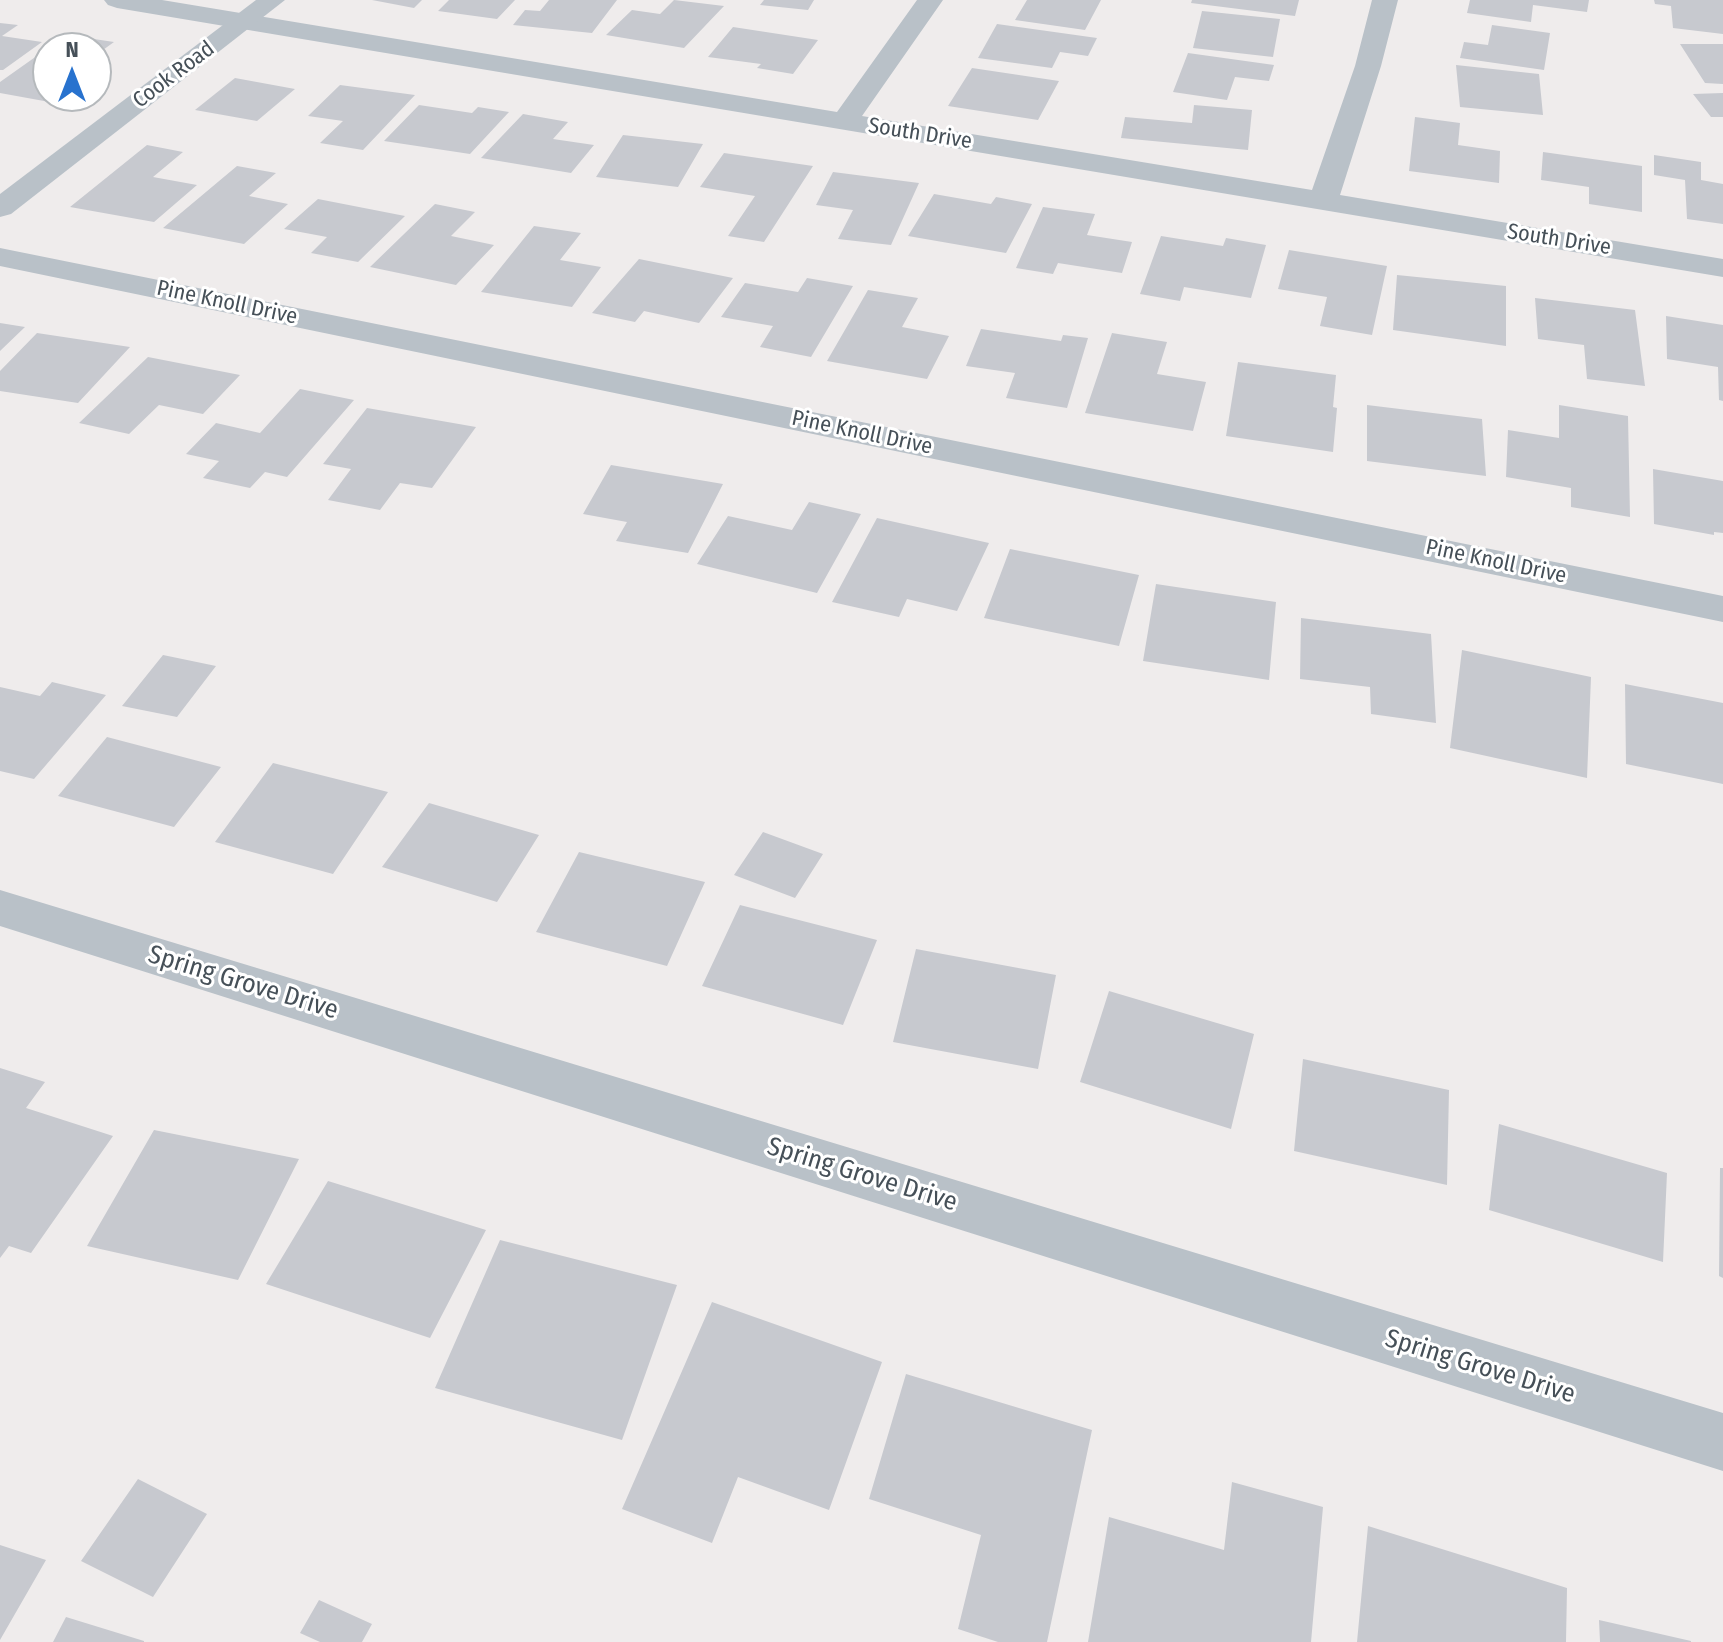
<!DOCTYPE html>
<html>
<head>
<meta charset="utf-8">
<style>
	body { margin:0 }
	#map { position:relative; width:1723px; height:1642px; overflow:hidden; background:#efecec; font-family:"Fira Sans Condensed",sans-serif }
	canvas { display:block }
	.north { position:absolute; left:32px; top:32px; width:80px; height:80px; box-sizing:border-box; background:#fff; border:2px solid #b5b9bc; border-radius:50%; rotate:0deg; font-size:22px; font-weight:700; line-height:32px; text-align:center; color:#465058 }
	.north::after { content:''; display:block; margin:auto; width:28px; height:36px; background:#2872ce; clip-path:polygon(50% 0,100% 100%,50% 72%,0 100%) }
</style>
</head>
<body>
<div id="map">
<canvas width="1723" height="1642"></canvas>
<div class="north">N</div>
</div>
<script>
const ctx = document.querySelector('canvas').getContext('2d');
ctx.lineJoin = 'round';
function paint(path, color) { ctx.fillStyle = color; ctx.fill(path, 'evenodd'); }
const poly = rows => new Path2D(rows.map(r => 'M' + r).join(''));
function label(font, color, halo, rows, align = 'center') {
  ctx.font = font + ' "Fira Sans Condensed",sans-serif'; ctx.lineWidth = 6; ctx.setLineDash([]); ctx.textBaseline = 'middle'; ctx.strokeStyle = halo; ctx.fillStyle = color; for (const [text, x, y, turn = 0] of rows) {
    ctx.save(); ctx.translate(x, y); ctx.rotate((+turn || 0) * Math.PI / 180); ctx.textAlign = isNaN(turn) ? turn : align; if (halo) ctx.strokeText(text, 0, 0); ctx.fillText(text, 0, 0); ctx.restore();
  }
}
paint(poly([
	[372,0,422,0,414,8],
	[449,0,515,0,497,19,438,11],
	[549,0,617,0,592,33,513,25,525,10,540,11],
	[674,0,724,6,684,48,606,35,632,10,660,14],
	[764,0,814,0,808,10,760,5],
	[1027,0,1101,0,1085,30,1015,20],
	[1192,0,1299,0,1295,16,1191,3],
	[1470,0,1589,0,1587,12,1533,5,1531,22,1467,13],
	[1654,0,1723,0,1723,34,1673,28,1671,6,1655,4],
	[1202,11,1280,19,1273,57,1193,48],
	[0,23,18,25,2,36,42,42,3,70,0,70],
	[997,24,1097,38,1088,56,1060,52,1052,68,978,58],
	[1492,25,1550,33,1544,70,1460,58,1464,42,1488,45],
	[733,27,818,40,793,74,757,68,761,64,708,57],
	[67,35,114,42,96,55,96,48,48,48],
	[1680,44,1723,44,1723,84,1705,83],
	[48,48,48,96,64,96,55,103,0,93,0,82],
	[1188,53,1274,65,1269,81,1235,77,1227,100,1173,92],
	[1456,65,1539,74,1543,115,1460,107],
	[972,68,1059,81,1038,120,948,106],
	[235,78,295,89,257,121,195,110],
	[340,85,415,95,363,150,320,143,343,121,308,116],
	[1723,93,1723,117,1711,117,1693,94],
	[419,105,472,113,478,107,509,112,470,154,384,141],
	[1194,105,1252,110,1248,150,1121,138,1125,117,1192,123],
	[523,114,568,122,553,139,594,145,571,173,481,158],
	[1415,117,1460,123,1458,145,1500,151,1499,183,1409,171],
	[623,135,703,144,678,187,596,177],
	[147,145,183,152,153,177,197,185,154,222,70,207],
	[1543,152,1642,166,1642,212,1589,204,1589,187,1541,180],
	[724,153,813,166,764,242,728,236,755,196,700,187],
	[1654,155,1701,162,1701,180,1723,184,1723,224,1687,219,1685,180,1654,175],
	[237,166,276,173,249,196,288,204,244,244,163,228],
	[833,172,919,183,891,245,838,239,853,210,816,205],
	[934,194,991,204,996,197,1032,204,1006,253,908,236],
	[318,199,405,216,358,262,311,253,327,237,284,229],
	[435,204,475,212,451,236,494,245,456,285,370,267],
	[1043,207,1095,214,1087,235,1132,242,1122,273,1058,263,1053,274,1016,268],
	[534,226,581,233,560,260,601,267,572,307,481,292],
	[1161,236,1223,246,1226,238,1266,245,1251,298,1184,287,1180,301,1140,294],
	[1289,250,1387,266,1372,335,1320,326,1327,297,1278,289],
	[639,259,733,278,699,323,644,311,635,322,592,313],
	[1397,275,1506,286,1506,346,1393,330],
	[807,278,853,286,811,357,760,347,773,326,721,317,745,283,798,292],
	[868,290,918,298,902,327,949,336,927,379,827,361],
	[1535,298,1635,310,1645,386,1587,379,1584,345,1538,339],
	[1666,316,1723,325,1723,401,1719,400,1718,367,1667,359],
	[0,323,25,327,0,351],
	[981,329,1061,341,1063,335,1088,338,1067,408,1006,398,1015,373,966,366],
	[37,333,130,347,78,403,0,391,0,371],
	[1112,333,1167,342,1157,374,1206,382,1193,431,1085,413],
	[148,357,240,375,203,414,159,405,129,434,79,423],
	[1238,362,1336,375,1333,407,1337,408,1333,452,1226,436],
	[300,389,354,400,287,477,265,472,250,488,203,478,219,461,186,454,216,423,260,433],
	[1367,405,1482,419,1486,476,1367,461],
	[1559,405,1628,416,1630,517,1571,507,1571,488,1506,477,1508,430,1559,438],
	[367,408,476,427,432,488,400,483,380,510,328,500,351,469,323,464],
	[611,465,723,484,688,553,616,541,627,522,583,514],
	[1653,469,1723,481,1723,533,1714,532,1714,535,1654,524],
	[809,502,861,514,817,593,697,564,728,516,792,530],
	[877,518,989,543,957,611,907,599,899,617,832,602],
	[1010,549,1139,575,1119,646,984,618],
	[1156,584,1276,602,1269,680,1143,661],
	[1301,618,1431,634,1436,723,1371,714,1370,687,1300,679],
	[1462,650,1591,677,1587,778,1450,748],
	[163,655,216,666,177,717,122,706],
	[52,682,106,695,34,779,0,771,0,687,40,696],
	[1625,684,1723,703,1723,784,1626,764],
	[107,737,221,767,174,827,58,796],
	[273,763,388,792,333,874,215,842],
	[429,803,539,835,497,902,382,867],
	[763,832,823,854,795,898,734,875],
	[579,852,705,882,667,966,536,932],
	[740,905,877,940,843,1025,702,986],
	[916,949,1056,975,1038,1069,893,1042],
	[1109,991,1254,1034,1231,1129,1080,1082],
	[1303,1059,1449,1090,1447,1185,1294,1151],
	[0,1068,45,1082,26,1108,113,1136,31,1253,9,1246,0,1258],
	[1499,1124,1667,1173,1663,1262,1489,1210],
	[154,1130,299,1159,238,1280,87,1246],
	[1720,1168,1723,1168,1723,1278,1719,1276],
	[328,1181,486,1230,430,1338,266,1284],
	[500,1240,677,1285,622,1440,435,1388],
	[712,1302,882,1362,829,1510,738,1477,712,1543,622,1509],
	[906,1374,1092,1430,1047,1642,998,1642,958,1629,981,1535,869,1499],
	[138,1479,207,1514,153,1597,81,1561],
	[1232,1482,1323,1507,1311,1642,1088,1642,1109,1517,1224,1550],
	[1368,1526,1567,1588,1566,1642,1357,1642],
	[0,1545,46,1560,0,1640],
	[319,1600,372,1624,362,1642,320,1642,300,1633],
	[66,1617,144,1641,144,1642,53,1642],
	[1599,1620,1691,1641,1691,1642,1600,1642]
]), '#c7c9cf');
paint(poly([
	[104,0,162,0,837,112,917,0,943,0,862,116,1312,190,1355,66,1372,0,1398,0,1381,66,1340,195,1723,259,1723,277,117,8,108,5,104,0],
	[0,248,1723,596,1723,622,0,266,0,248],
	[0,890,1723,1413,1723,1471,0,926,0,890]
]), '#b9c1c8');
paint(poly([
	[256,0,285,0,11,214,0,217,0,194,256,0]
]), '#b9c1c8');
label('22px', '#465058', '#fff', [
	["Cook Road",174,75,-37],
	["South Drive",920,134,9],
	["South Drive",1559,240,9],
	["Pine Knoll Drive",227,303,12],
	["Pine Knoll Drive",862,433,12],
	["Pine Knoll Drive",1496,562,12]
]);
label('26px', '#465058', '#fff', [
	["Spring Grove Drive",243,983,17],
	["Spring Grove Drive",862,1175,17],
	["Spring Grove Drive",1480,1367,17]
]);
</script>
</body>
</html>
